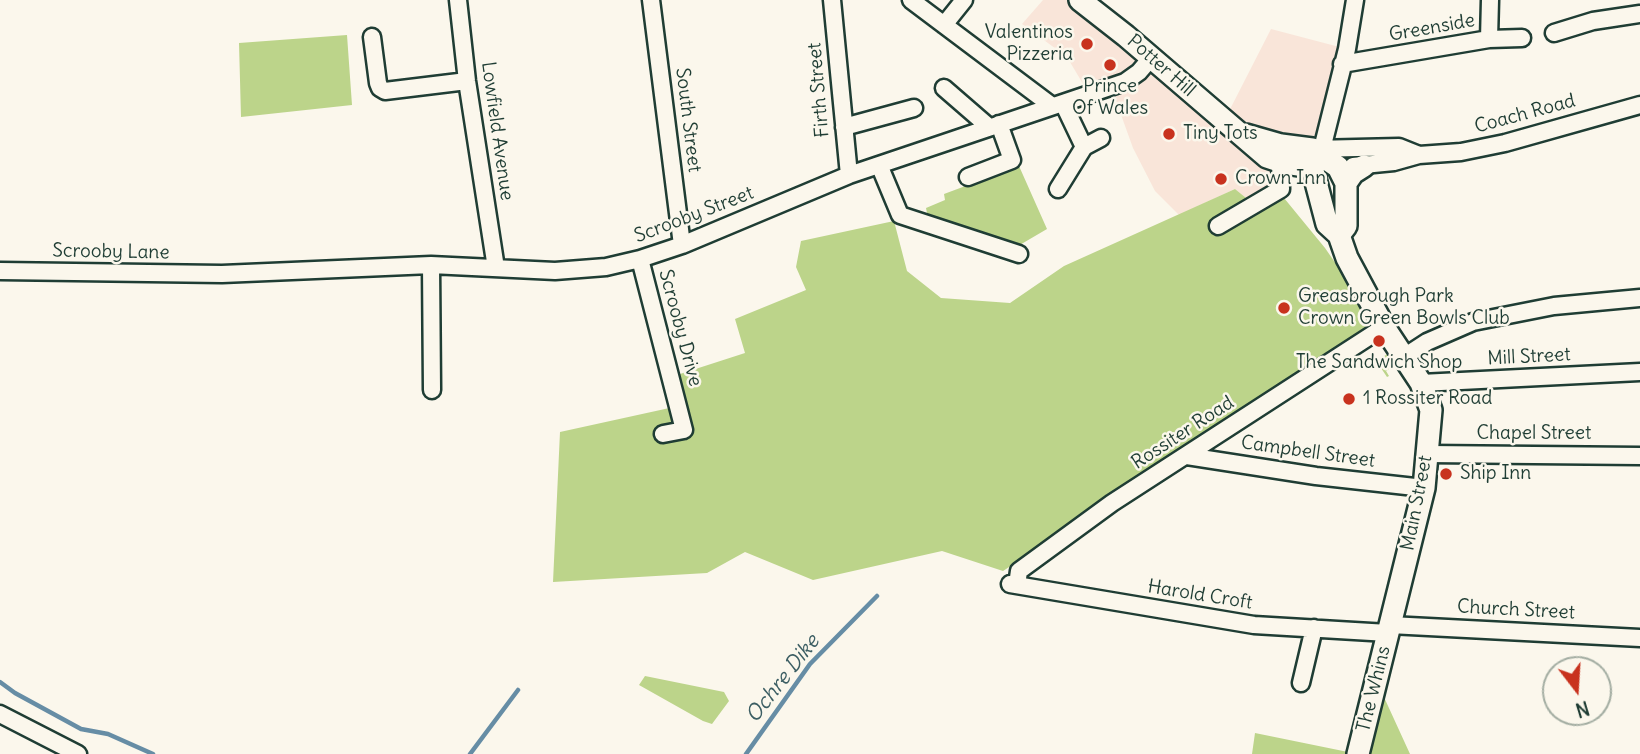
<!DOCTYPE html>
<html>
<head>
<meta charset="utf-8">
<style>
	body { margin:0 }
	#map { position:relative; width:1640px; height:754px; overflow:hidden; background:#fbf7ec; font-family:Delius,sans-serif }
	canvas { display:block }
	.north { position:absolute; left:1542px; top:656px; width:70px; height:70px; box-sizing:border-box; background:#fbf7ec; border:2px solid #a3ada2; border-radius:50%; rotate:163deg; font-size:19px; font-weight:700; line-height:28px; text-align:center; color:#1f3d34 }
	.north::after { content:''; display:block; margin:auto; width:24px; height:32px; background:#c8321e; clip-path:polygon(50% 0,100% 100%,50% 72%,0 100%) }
</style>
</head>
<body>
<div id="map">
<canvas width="1640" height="754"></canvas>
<div class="north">N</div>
</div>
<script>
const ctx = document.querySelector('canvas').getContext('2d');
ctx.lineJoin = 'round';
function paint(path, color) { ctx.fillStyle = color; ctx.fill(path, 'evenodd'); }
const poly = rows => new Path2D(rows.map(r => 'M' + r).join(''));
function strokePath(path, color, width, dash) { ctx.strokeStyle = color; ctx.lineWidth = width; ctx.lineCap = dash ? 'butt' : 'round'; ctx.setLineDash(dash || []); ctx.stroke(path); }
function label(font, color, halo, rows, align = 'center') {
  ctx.font = font + ' Delius,sans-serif'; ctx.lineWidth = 5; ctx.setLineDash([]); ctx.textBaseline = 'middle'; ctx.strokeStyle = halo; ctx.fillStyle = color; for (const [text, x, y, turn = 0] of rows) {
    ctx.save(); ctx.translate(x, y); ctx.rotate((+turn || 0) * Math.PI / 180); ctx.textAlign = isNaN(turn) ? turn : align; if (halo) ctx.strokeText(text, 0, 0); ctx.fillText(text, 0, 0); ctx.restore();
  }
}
paint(poly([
	[1043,0,1081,0,1224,121,1271,29,1347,49,1322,149,1285,163,1275,187,1251,202,1235,189,1179,215,1155,191,1133,148,1111,87,1089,94,1067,57,1022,24]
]), '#f9e5d9');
paint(poly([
	[347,35,352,105,241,117,239,43],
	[1019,166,1047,229,1018,246,928,218,926,208,945,200,944,194],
	[1275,187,1325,248,1370,313,1366,335,1003,571,942,551,813,580,745,552,707,573,553,582,560,432,674,407,680,374,745,353,735,319,806,290,796,267,801,241,894,221,907,271,941,298,1010,303,1064,266,1235,189,1251,202],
	[1393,351,1398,363,1386,371,1389,376,1387,377,1381,368,1383,366,1379,359],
	[645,676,724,692,729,701,712,724,703,721,639,685],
	[1383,695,1410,754,1370,754],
	[1255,733,1348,752,1347,754,1252,754]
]), '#bcd48a');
strokePath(poly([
	[0,682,15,693,81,729,108,734,153,754],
	[470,754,518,690],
	[746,754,810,664,877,596]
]), '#668da5', 4.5);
const minor = poly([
	[458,0,467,81,496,268],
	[651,0,682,245],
	[832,0,849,175],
	[911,0,1052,106],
	[944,25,964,0],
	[1554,33,1593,21,1640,14],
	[372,37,378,83,380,88,385,91,467,81],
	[1489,39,1522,38],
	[1342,64,1489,39,1490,0],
	[944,88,989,127],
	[1063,103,1084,147,1101,138],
	[844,127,914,108],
	[1314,149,1399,147,1419,155],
	[1322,149,1347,49,1355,0],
	[1353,166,1394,162,1419,155,1461,152,1505,143,1640,105],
	[880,167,900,215,1019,254],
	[968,177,1012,160,999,124],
	[1058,189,1084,147],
	[1218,226,1281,189,1280,162],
	[640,259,684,430,663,434],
	[431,265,432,390],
	[0,271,222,274,431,265,555,271,606,267,640,259,682,245,849,175,1125,82,1139,72,1151,58],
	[1404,357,1427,342,1473,322,1554,306,1640,298],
	[1421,383,1640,372],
	[1428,454,1640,456],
	[1187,456,1316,476,1424,488],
	[1010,584,1254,625,1388,633],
	[1017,585,1019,571,1112,503,1384,327],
	[1390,625,1640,638],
	[1301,683,1314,628],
	[0,714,78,754]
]);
const major = poly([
	[1080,0,1126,36,1267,157,1285,163,1312,167],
	[1246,135,1281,145,1312,149,1338,167,1346,183],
	[1312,167,1327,224,1339,235,1347,258,1384,327,1421,383,1431,410,1424,488,1358,754],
	[1339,235,1346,226,1346,183,1353,173,1364,166]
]);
strokePath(minor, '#1f3d34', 21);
strokePath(major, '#1f3d34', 26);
strokePath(minor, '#fbf7ec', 16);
strokePath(major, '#fbf7ec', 21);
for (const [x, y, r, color] of [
	[1087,44,7,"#c8321e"],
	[1110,65,7,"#c8321e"],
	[1169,134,7,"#c8321e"],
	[1221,179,7,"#c8321e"],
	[1284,308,7,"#c8321e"],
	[1379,341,7,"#c8321e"],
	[1349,399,7,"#c8321e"],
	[1446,474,7,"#c8321e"]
]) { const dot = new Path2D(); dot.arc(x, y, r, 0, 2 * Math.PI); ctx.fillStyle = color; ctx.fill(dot); strokePath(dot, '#fbf7ec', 2.5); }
label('19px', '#1f3d34', '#fbf7ec', [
	["Greenside",1432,28,-10],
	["Potter Hill",1161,66,41],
	["Firth Street",819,90,-95],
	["Coach Road",1525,114,-15],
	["South Street",688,120,83],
	["Lowfield Avenue",497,131,82],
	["Scrooby Street",694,215,-21],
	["Scrooby Lane",111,252,1],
	["Scrooby Drive",680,328,75],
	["Mill Street",1529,357,-3],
	["Rossiter Road",1183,433,-33],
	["Chapel Street",1534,434],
	["Campbell Street",1308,452,8],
	["Main Street",1417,503,-79],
	["Harold Croft",1200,595,9],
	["Church Street",1516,610,3],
	["The Whins",1374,689,-76]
]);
label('19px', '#1f3d34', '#fbf7ec', [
	["Valentinos",1073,33,"right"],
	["Pizzeria",1073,55,"right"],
	["Prince",1110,87,"center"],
	["Of Wales",1110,109,"center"],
	["Tiny Tots",1183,134],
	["Crown Inn",1235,179],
	["Greasbrough Park",1298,297],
	["Crown Green Bowls Club",1298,319],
	["The Sandwich Shop",1379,363,"center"],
	["1 Rossiter Road",1363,399],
	["Ship Inn",1460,474]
], 'left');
label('italic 21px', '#3c5e63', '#fbf7ec', [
	["Ochre Dike",783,679,-52]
]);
</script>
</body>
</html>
